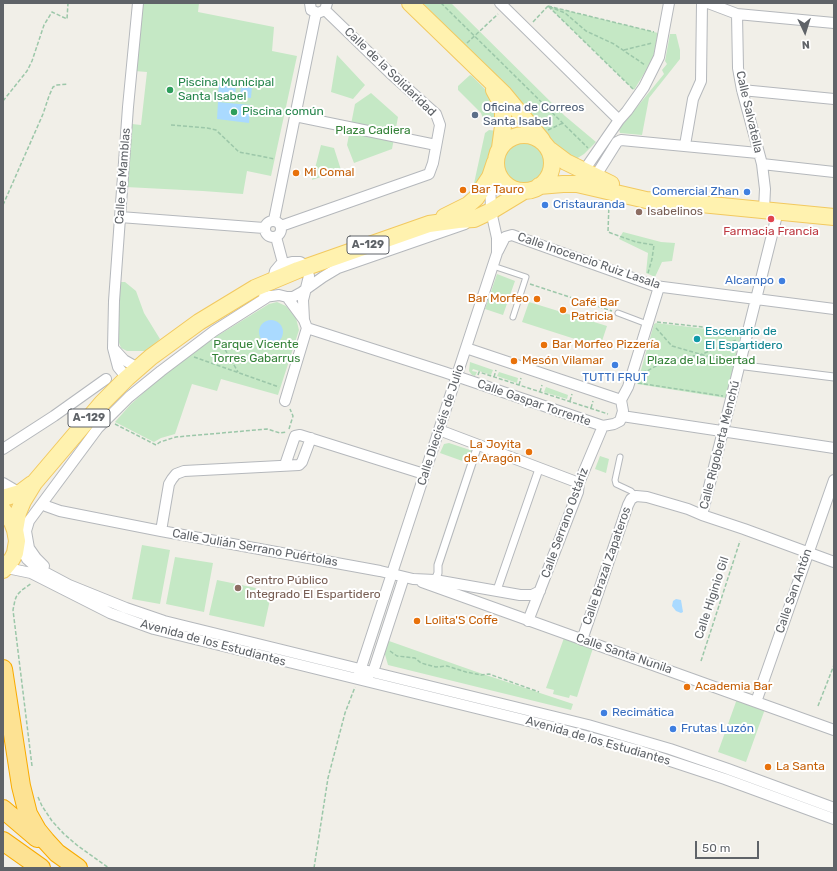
<!DOCTYPE html>
<html>
<head>
<meta charset="utf-8">
<style>
	body { margin:0 }
	#map { position:relative; width:837px; height:871px; overflow:hidden; background:#f1efe8; font-family:Rubik,sans-serif }
	canvas { display:block }
	.frame { position:absolute; inset:0; border:4px solid #5f6368; pointer-events:none }
	.north { position:absolute; left:785px; top:12px; width:40px; height:40px; -webkit-text-stroke:3px #fff; paint-order:stroke; rotate:176deg; font-size:11px; font-weight:700; line-height:16px; text-align:center; color:#5f6368 }
	.north::after { content:''; display:block; margin:auto; width:14px; height:18px; background:#5f6368; clip-path:polygon(50% 0,100% 100%,50% 72%,0 100%) }
	.scale { position:absolute; left:695px; top:841px; width:64px; height:18px; box-sizing:border-box; border:2px solid #5f6368; border-top:0; padding-left:5px; font-size:12px; line-height:14px; white-space:nowrap; color:#5f6368; -webkit-text-stroke:3px #fff; paint-order:stroke }
</style>
</head>
<body>
<div id="map">
<canvas width="837" height="871"></canvas>
<div class="frame"></div>
<div class="north">N</div>
<div class="scale">50 m</div>
</div>
<script>
const ctx = document.querySelector('canvas').getContext('2d');
ctx.lineJoin = 'round';
function paint(path, color) { ctx.fillStyle = color; ctx.fill(path, 'evenodd'); }
const poly = rows => new Path2D(rows.map(r => 'M' + r).join(''));
function strokePath(path, color, width, dash) { ctx.strokeStyle = color; ctx.lineWidth = width; ctx.lineCap = dash ? 'butt' : 'round'; ctx.setLineDash(dash || []); ctx.stroke(path); }
function label(font, color, halo, rows, align = 'center') {
  ctx.font = font + ' Rubik,sans-serif'; ctx.lineWidth = 4; ctx.setLineDash([]); ctx.textBaseline = 'middle'; ctx.strokeStyle = halo; ctx.fillStyle = color; for (const [text, x, y, turn = 0] of rows) {
    ctx.save(); ctx.translate(x, y); ctx.rotate((+turn || 0) * Math.PI / 180); ctx.textAlign = isNaN(turn) ? turn : align; if (halo) ctx.strokeText(text, 0, 0); ctx.fillText(text, 0, 0); ctx.restore();
  }
}
paint(poly([
	[143,3,199,3,198,12,274,27,272,51,297,56,271,176,247,171,243,194,203,191,126,187,132,124,141,125,147,72,135,71],
	[423,3,451,3,565,116,596,142,584,154,573,161,558,153,469,50],
	[548,6,658,33,653,59,634,90],
	[670,34,676,34,680,50,680,59,649,98,642,135,620,133,619,129,664,74,662,70,667,64,665,61],
	[337,55,365,85,353,99,331,92],
	[470,75,472,76,487,91,494,103,496,121,483,119,481,113,458,90,458,86],
	[371,93,398,117,392,149,354,163,347,145,355,104],
	[489,130,497,131,484,174,473,188,485,133],
	'504 163a20 20 0 1 1 40 0a20 20 0 1 1-40 0Z',
	[321,145,334,148,341,170,312,180],
	[623,232,661,242,675,243,672,261,662,262,655,277,646,273,648,253,619,239],
	[497,274,515,281,503,315,485,309],
	[118,282,125,282,136,291,144,313,160,339,147,351,127,351,121,348,118,340],
	[277,302,286,306,296,318,299,330,278,395,221,379,217,391,192,384,175,434,161,438,154,442,115,422,130,405,163,375,196,349,269,304],
	[529,302,607,326,600,347,522,322],
	[656,323,741,333,726,398,637,384,654,324],
	[470,362,493,370,491,375,473,369,472,371,477,372,475,376,472,375,469,371],
	[499,372,518,378,517,383,497,376],
	[546,387,568,395,567,399,544,392],
	[449,443,473,451,468,463,440,453,444,444],
	[600,456,609,459,606,473,595,469],
	[142,545,170,550,160,604,132,599],
	[175,557,213,563,204,612,166,604],
	[217,580,256,588,255,590,268,593,268,595,271,595,264,627,209,615],
	[564,638,593,648,577,697,570,695,569,698,553,694,554,690,546,688],
	[389,641,474,671,573,704,571,710,388,665,382,644],
	[737,699,765,709,746,762,718,752]
]), '#c5e8c5');
paint(poly([
	[219,84,236,84,235,97,218,95],
	[241,85,252,86,251,98,240,97],
	[218,102,250,105,249,123,217,119],
	'259 332a12 12 0 1 1 24 0a12 12 0 1 1-24 0Z',
	[676,599,681,600,683,612,681,613,676,611,672,606,673,601]
]), '#aadaff');
const service = poly([
	[493,266,526,277,513,317],
	[618,313,647,324],
	[620,457,615,480,616,484,631,491,636,496]
]);
const pedestrian = poly([
	[745,366,834,377],
	[435,580,438,573,438,565,478,445],
	[497,590,538,472,541,468]
]);
const minor = poly([
	[310,3,311,10,318,13,325,10,327,3],
	[500,3,619,120],
	[708,3,737,14,834,23],
	[737,14,738,68,742,90,762,164,765,189,764,210],
	[742,90,834,99],
	[295,116,436,145],
	[685,145,693,99,701,81,702,3],
	[762,164,834,172],
	[583,172,619,120,627,111,644,87,659,57,669,3],
	[595,177,617,142,621,140,758,153],
	[120,217,264,228],
	[274,220,316,13],
	'265 229a8 8 0 1 1 16 0a8 8 0 1 1-16 0Z',
	[281,226,429,174,433,163,440,125,436,114,390,73,325,10],
	[276,237,283,263],
	[498,251,505,237,512,235,655,286,834,309],
	[272,284,275,271,280,265,292,262,300,262,305,265,309,276,303,300,304,320],
	[264,297,279,295,287,297,293,297,302,292,323,277,338,268,465,224],
	[307,328,444,372,603,426,614,424,620,421,623,411,621,400],
	[113,348,124,360,138,368],
	[466,348,621,400],
	[127,378,118,367,113,348,114,301,128,107,138,3],
	[621,400,628,387,659,287],
	[285,401,307,328,304,320,287,297],
	[622,416,834,448],
	[439,430,579,483],
	[3,449,54,416,106,379],
	[285,465,295,436,300,435,424,474],
	[3,483,20,493],
	[43,502,46,506,60,511,161,531,380,571,413,579,435,580,520,595,532,595,540,591],
	[702,515,778,211],
	[161,531,169,484,172,479,176,474,184,471,299,465,302,462,311,438],
	[17,541,27,559,37,568,69,585,126,608,164,621,588,725,670,749,728,769,834,808],
	[44,566,36,558,29,548,26,531,29,521,98,428,129,397,161,371,214,331,269,296],
	[7,568,31,573,110,613,154,629,549,726,637,750,725,779,834,819],
	[422,582,834,730],
	[528,621,578,492,579,483,603,426],
	[582,640,628,505,631,499,636,496,647,497,688,509,702,515,744,529,834,562],
	[359,674,497,253,497,238,491,211,490,177],
	[368,675,373,672,404,577],
	[756,702,834,480]
]);
const primary = poly([
	[410,3,504,94,542,140],
	[494,90,501,103,503,113,503,126,500,148],
	'496 163a28 28 0 1 1 56 0a28 28 0 1 1-56 0Z',
	[550,150,566,162,611,184],
	[539,186,563,184,577,184,646,200,670,201,834,217],
	[444,217,468,205,476,198,490,177,495,162],
	[3,498,20,493,32,484],
	[3,510,12,522,15,530,17,541,15,553,12,559,3,570],
	[15,530,18,513,23,501,34,483,102,403,127,378,151,357,199,322,255,288,298,270,429,224,458,220,474,219,491,211,524,191]
]);
const motorway = poly([
	[3,669,21,786,28,814,37,830,46,841,57,853,78,868],
	[3,809,37,838],
	[3,841,41,868]
]);
strokePath(service, '#b5b8bc', 7);
strokePath(pedestrian, '#b5b8bc', 9);
strokePath(minor, '#b5b8bc', 12);
strokePath(primary, '#f2c960', 18);
strokePath(motorway, '#f9ab00', 20);
strokePath(poly([
	[441,3,588,148],
	[548,6,654,32],
	[533,22,548,6,549,3],
	[467,43,498,14],
	[624,50,652,43],
	[633,89,548,6,565,13,586,31,614,44,645,65],
	[3,101,27,71,32,61,44,25,52,12,67,19,68,3],
	[171,125,207,128,216,130,239,152,275,159],
	[548,130,563,123],
	[609,203,608,232,636,242,654,245,652,259,648,273],
	[3,205,43,114,49,96,53,87,57,85,68,84],
	[530,284,612,311],
	[657,322,739,331],
	[656,328,672,346,731,363],
	[219,339,238,372],
	[194,357,279,387],
	[642,372,647,371,667,360,700,355,736,340],
	[478,375,479,372,608,414],
	[494,377,496,370],
	[638,383,723,396],
	[519,385,521,378],
	[540,392,542,385],
	[570,401,572,394],
	[591,408,593,401],
	[115,424,156,445,160,442,176,437,267,429,280,433,287,432],
	[289,429,293,416,290,409],
	[390,651,397,656,415,658,421,663,436,667,447,666,466,672,481,675,489,674,539,692],
	[701,661,740,541],
	[818,706,834,665],
	[32,766,13,610,15,600,17,595,22,590,32,583],
	[38,797,42,806,52,821,64,834,78,846,109,868],
	[314,868,328,778,345,713,355,687]
]), '#9cc7a9', 1.5, [4, 2]);
strokePath(service, '#fff', 5);
strokePath(pedestrian, '#fff', 7);
strokePath(minor, '#fff', 10);
strokePath(primary, '#fff2af', 16);
strokePath(motorway, '#fde293', 18);
for (const [x, y, r, color] of [
	[170,90,4,"#2e9e5b"],
	[234,112,4,"#2e9e5b"],
	[475,115,4,"#5c6f8a"],
	[296,173,4,"#e8710a"],
	[463,190,4,"#e8710a"],
	[747,192,4,"#3f7fe0"],
	[545,205,4,"#3f7fe0"],
	[639,212,4,"#8d6e63"],
	[771,219,4,"#e0444e"],
	[782,281,4,"#3f7fe0"],
	[537,299,4,"#e8710a"],
	[563,310,4,"#e8710a"],
	[697,339,4,"#0f9aa8"],
	[544,345,4,"#e8710a"],
	[514,361,4,"#e8710a"],
	[615,365,4,"#3f7fe0"],
	[529,452,4,"#e8710a"],
	[238,588,4,"#8d6e63"],
	[417,621,4,"#e8710a"],
	[687,687,4,"#e8710a"],
	[604,713,4,"#3f7fe0"],
	[673,729,4,"#3f7fe0"],
	[768,767,4,"#e8710a"]
]) { const dot = new Path2D(); dot.arc(x, y, r, 0, 2 * Math.PI); ctx.fillStyle = color; ctx.fill(dot); strokePath(dot, '#fff', 1.5); }
for (const [x, y, w] of [
	[368,245,42],
	[89,418,42]
]) { const box = new Path2D(); box.roundRect(x - w / 2, y - 9, w, 18, 3); ctx.fillStyle = '#fff'; ctx.fill(box); strokePath(box, '#5f6368', 1); }
label('bold 11px', '#5f6368', null, [
	["A-129",368,245],
	["A-129",89,418]
]);
label('12px', '#5f6368', '#fff', [
	["Calle de la Solidaridad",390,72,44],
	["Calle Salvatella",749,112,77],
	["Calle de Mamblas",123,176,-86],
	["Calle Inocencio Ruiz Lasala",589,261,19],
	["Calle Gaspar Torrente",534,403,19],
	["Calle Dieciséis de Julio",441,425,-72],
	["Calle Rigoberta Menchú",720,445,-76],
	["Calle Serrano Ostáriz",565,523,-70],
	["Calle Julián Serrano Puértolas",255,548,10],
	["Calle Brazal Zapateros",607,566,-71],
	["Calle San Antón",794,591,-71],
	["Calle Higinio Gil",712,598,-72],
	["Avenida de los Estudiantes",213,643,15],
	["Calle Santa Nunila",624,654,19],
	["Avenida de los Estudiantes",598,741,16]
]);
label('12px', '#27864d', '#fff', [
	["Piscina Municipal",178,83],
	["Santa Isabel",178,97],
	["Piscina común",242,112]
], 'left');
label('12px', '#4e5e75', '#fff', [
	["Oficina de Correos",483,108],
	["Santa Isabel",483,122]
], 'left');
label('12px', '#348238', '#fff', [
	["Plaza Cadiera",373,131],
	["Parque Vicente",256,345],
	["Torres Gabarrus",256,359],
	["Plaza de la Libertad",701,361]
]);
label('12px', '#c56008', '#fff', [
	["Mi Comal",304,173],
	["Bar Tauro",471,190],
	["Bar Morfeo",529,299,"right"],
	["Café Bar",571,303],
	["Patricia",571,317],
	["Bar Morfeo Pizzería",552,345],
	["Mesón Vilamar",522,361],
	["La Joyita",521,445,"right"],
	["de Aragón",521,459,"right"],
	["Lolita'S Coffe",425,621],
	["Academia Bar",695,687],
	["La Santa",776,767]
], 'left');
label('12px', '#366cbe', '#fff', [
	["Comercial Zhan",739,192,"right"],
	["Cristauranda",553,205],
	["Alcampo",774,281,"right"],
	["TUTTI FRUT",615,378,"center"],
	["Recimática",612,713],
	["Frutas Luzón",681,729]
], 'left');
label('12px', '#785e54', '#fff', [
	["Isabelinos",647,212],
	["Centro Público",246,581],
	["Integrado El Espartidero",246,595]
], 'left');
label('12px', '#be3a42', '#fff', [
	["Farmacia Francia",771,232]
]);
label('12px', '#0d838f', '#fff', [
	["Escenario de",705,332],
	["El Espartidero",705,346]
], 'left');
</script>
</body>
</html>
